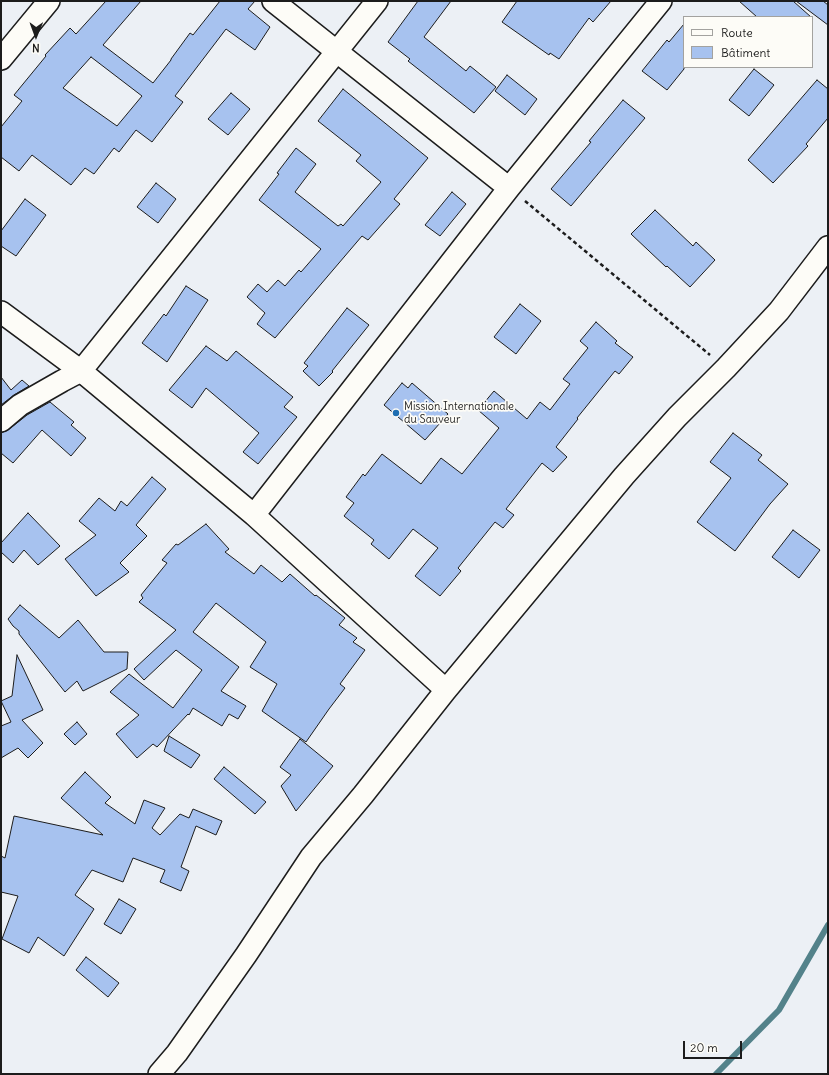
<!DOCTYPE html>
<html>
<head>
<meta charset="utf-8">
<style>
	body { margin:0 }
	#map { position:relative; width:829px; height:1075px; overflow:hidden; background:#ecf0f5; font-family:Delius,sans-serif }
	canvas { display:block }
	.frame { position:absolute; inset:0; border:2px solid #1c1c1c; pointer-events:none }
	.legend { position:absolute; left:683px; top:16px; width:130px; height:52px; box-sizing:border-box; background:#fdfcf7; border:1px solid #a3a29f; margin:0; padding:5px 7px; list-style:none; font-size:12px; color:#1c1c1c }
	.legend li { display:flex; align-items:center; gap:8px; height:20px }
	.legend b { width:20px; border:1px solid #a3a29f }
	.north { position:absolute; left:16px; top:16px; width:40px; height:40px; -webkit-text-stroke:3px #fdfcf7; paint-order:stroke; rotate:181deg; font-size:11px; font-weight:700; line-height:16px; text-align:center; color:#1c1c1c }
	.north::after { content:''; display:block; margin:auto; width:14px; height:18px; background:#1c1c1c; clip-path:polygon(50% 0,100% 100%,50% 72%,0 100%) }
	.scale { position:absolute; left:683px; top:1041px; width:59px; height:18px; box-sizing:border-box; border:2px solid #1c1c1c; border-top:0; padding-left:5px; font-size:12px; line-height:14px; white-space:nowrap; color:#1c1c1c; -webkit-text-stroke:3px #fdfcf7; paint-order:stroke }
</style>
</head>
<body>
<div id="map">
<canvas width="829" height="1075"></canvas>
<div class="frame"></div>
<ul class="legend">
<li><b style="height:5px;background:#fdfcf7"></b>Route</li>
<li><b style="height:11px;background:#a7c2ef"></b>Bâtiment</li>
</ul>
<div class="north">N</div>
<div class="scale">20 m</div>
</div>
<script>
const ctx = document.querySelector('canvas').getContext('2d');
ctx.lineJoin = 'round';
const poly = rows => new Path2D(rows.map(r => 'M' + r).join(''));
function strokePath(path, color, width, dash) { ctx.strokeStyle = color; ctx.lineWidth = width; ctx.lineCap = dash ? 'butt' : 'round'; ctx.setLineDash(dash || []); ctx.stroke(path); }
function paint(path, color) { ctx.fillStyle = color; ctx.fill(path, 'evenodd'); }
function label(font, color, halo, rows, align = 'center') {
  ctx.font = font + ' Delius,sans-serif'; ctx.lineWidth = 3.5; ctx.setLineDash([]); ctx.textBaseline = 'middle'; ctx.strokeStyle = halo; ctx.fillStyle = color; for (const [text, x, y, turn = 0] of rows) {
    ctx.save(); ctx.translate(x, y); ctx.rotate((+turn || 0) * Math.PI / 180); ctx.textAlign = isNaN(turn) ? turn : align; if (halo) ctx.strokeText(text, 0, 0); ctx.fillText(text, 0, 0); ctx.restore();
  }
}
strokePath(poly([
	[716,1074,779,1010,828,925]
]), '#53828a', 6);
const building = poly([
	[106,1,141,1,103,45,153,83,171,60,171,59,190,33,193,35,220,1,255,1,248,9,270,27,255,50,226,29,175,96,183,102,152,142,136,130,119,152,114,148,94,174,85,168,71,185,32,155,19,171,1,157,1,127,22,101,14,95,46,56,45,55,70,28,76,34,106,1],
	[91,57,142,96,117,126,63,88,91,57],
	[418,1,451,1,424,37,466,71,470,66,496,87,474,113,408,61,410,59,388,42,418,1],
	[517,1,611,1,593,22,589,18,559,59,550,53,549,55,502,22,517,1],
	[739,1,793,1,811,17,757,17,739,1],
	[796,1,823,1,828,5,828,25,796,1],
	[684,24,684,69,667,90,642,71,667,40,669,42,684,24],
	[754,69,774,85,749,116,729,100,754,69],
	[507,75,537,99,525,115,495,91,507,75],
	[817,80,828,89,828,118,806,144,808,146,773,183,748,160,817,80],
	[343,89,428,158,394,199,400,204,368,240,362,236,275,338,257,324,265,313,247,297,258,284,267,292,278,280,285,286,299,270,301,272,321,249,259,200,279,174,277,173,296,148,316,164,295,192,338,226,341,224,343,226,381,182,356,161,361,155,318,121,343,89],
	[231,93,250,109,228,135,208,119,231,93],
	[623,100,645,118,571,206,551,189,591,142,589,141,623,100],
	[156,183,176,199,158,223,137,207,156,183],
	[452,192,466,204,440,236,425,225,452,192],
	[25,199,46,215,16,256,1,246,1,231,25,199],
	[655,210,693,246,696,242,715,260,690,287,667,266,666,267,631,234,655,210],
	[186,286,208,300,167,362,142,343,164,314,166,316,186,286],
	[520,304,541,321,516,354,494,337,520,304],
	[347,308,369,325,332,371,333,372,319,386,303,371,308,366,304,363,347,308],
	[596,322,617,341,615,343,633,357,619,374,615,371,577,418,578,419,556,447,567,457,553,472,542,463,506,509,514,515,503,528,495,522,458,568,461,571,440,596,415,576,438,548,413,529,389,559,371,544,374,540,344,516,354,503,346,497,363,474,365,476,382,454,421,484,441,458,462,474,499,428,478,410,494,391,527,419,540,402,550,410,570,384,563,379,588,348,580,341,596,322],
	[206,346,227,361,236,351,293,397,284,407,297,417,258,464,243,452,259,433,206,388,192,408,169,390,206,346],
	[1,377,11,390,22,380,29,386,14,395,1,405,1,377],
	[402,383,408,388,412,383,448,414,425,440,384,405,402,383],
	[50,402,74,422,71,425,86,438,71,456,42,430,13,463,1,453,1,433,8,430,27,415,50,402],
	[733,433,762,455,758,460,788,484,770,504,735,551,697,522,731,478,710,462,733,433],
	[152,477,166,489,136,525,147,536,120,563,129,572,96,596,65,559,96,535,79,521,99,498,115,511,121,501,127,506,152,477],
	[28,513,60,546,38,565,24,550,13,563,1,552,1,543,28,513],
	[206,524,229,549,225,552,254,574,261,565,282,582,290,574,315,596,316,595,345,618,339,625,357,638,353,642,365,650,340,684,345,688,329,709,306,742,262,711,277,684,250,667,266,642,216,603,193,632,239,667,221,691,246,706,238,719,229,714,222,726,193,708,189,715,188,714,157,747,153,744,137,758,116,734,139,715,110,692,129,674,173,708,202,670,176,650,144,680,134,669,176,630,139,602,143,598,141,595,167,563,162,560,176,544,178,545,206,524],
	[793,530,820,550,799,578,772,557,793,530],
	[20,605,59,638,78,620,104,652,128,652,127,669,83,691,77,681,65,692,19,634,19,631,13,626,8,619,20,605],
	[17,655,43,710,22,720,43,743,28,758,18,748,1,758,1,726,11,722,1,701,12,696,17,655],
	[77,722,87,734,75,745,64,734,77,722],
	[169,736,200,755,191,768,164,751,169,736],
	[300,739,333,766,296,811,281,786,291,775,280,767,300,739],
	[224,767,266,802,255,814,214,779,224,767],
	[85,772,111,797,105,803,135,824,144,800,165,808,152,828,160,835,180,814,189,818,193,809,222,821,216,835,196,826,181,867,189,871,181,891,160,882,165,870,133,858,123,882,92,870,75,895,94,909,64,956,38,937,29,953,2,939,18,896,1,892,1,856,5,858,14,816,103,835,61,798,85,772],
	[119,899,136,909,121,934,104,924,119,899],
	[86,957,119,983,108,997,76,970,86,957]
]);
paint(building, '#a7c2ef');
strokePath(building, '#1c1c1c', 1);
const minor = poly([
	[273,1,509,188],
	[1,59,49,1],
	[1,312,81,371,254,515,446,690],
	[1,421,20,405,62,381,81,371,377,1],
	[254,515,509,188,661,1],
	[159,1074,177,1053,246,955,311,857,363,795,446,690,624,476,677,417,726,368,779,311,828,247]
]);
strokePath(minor, '#1c1c1c', 24);
strokePath(poly([
	[525,201,710,355]
]), '#1c1c1c', 2.5, [4, 3]);
strokePath(minor, '#fdfcf7', 21);
for (const [x, y, r, color] of [
	[396,413,4,"#1f6fb2"]
]) { const dot = new Path2D(); dot.arc(x, y, r, 0, 2 * Math.PI); ctx.fillStyle = color; ctx.fill(dot); strokePath(dot, '#fdfcf7', 1.5); }
label('11px', '#1c1c1c', '#fdfcf7', [
	["Mission Internationale",404,407],
	["du Sauveur",404,420]
], 'left');
</script>
</body>
</html>
